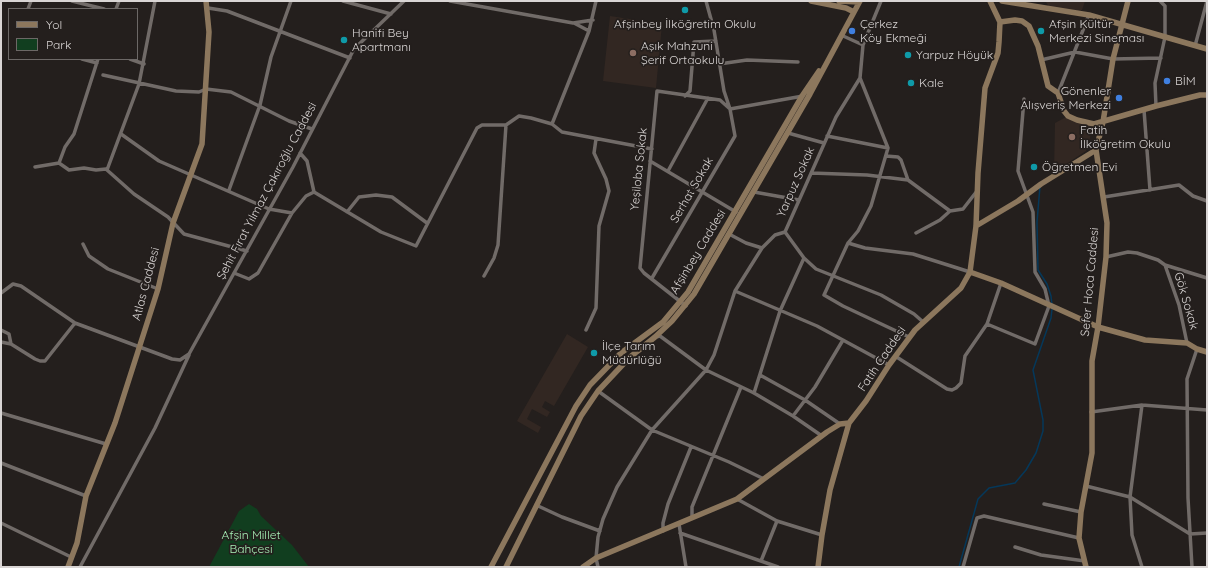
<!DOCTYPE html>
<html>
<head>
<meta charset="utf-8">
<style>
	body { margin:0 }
	#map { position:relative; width:1208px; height:568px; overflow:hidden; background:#241f1d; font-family:Quicksand,sans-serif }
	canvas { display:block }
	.frame { position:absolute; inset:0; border:2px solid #d9d5d4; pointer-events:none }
	.legend { position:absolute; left:8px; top:8px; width:130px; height:52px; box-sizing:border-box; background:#241f1d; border:1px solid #6c6866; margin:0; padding:5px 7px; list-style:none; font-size:12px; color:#d9d5d4 }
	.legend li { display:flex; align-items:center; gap:8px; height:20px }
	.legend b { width:20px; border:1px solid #6c6866 }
</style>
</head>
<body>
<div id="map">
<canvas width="1208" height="568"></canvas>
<div class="frame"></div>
<ul class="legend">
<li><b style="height:5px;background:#8c775d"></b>Yol</li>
<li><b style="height:11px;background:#113e1f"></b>Park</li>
</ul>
</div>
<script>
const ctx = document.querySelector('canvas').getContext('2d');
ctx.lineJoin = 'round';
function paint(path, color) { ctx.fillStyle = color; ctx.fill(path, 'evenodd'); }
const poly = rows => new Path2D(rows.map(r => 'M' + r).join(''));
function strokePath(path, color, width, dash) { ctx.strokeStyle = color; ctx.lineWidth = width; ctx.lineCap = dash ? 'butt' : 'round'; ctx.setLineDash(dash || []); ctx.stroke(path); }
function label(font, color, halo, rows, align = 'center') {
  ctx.font = font + ' Quicksand,sans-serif'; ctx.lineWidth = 3.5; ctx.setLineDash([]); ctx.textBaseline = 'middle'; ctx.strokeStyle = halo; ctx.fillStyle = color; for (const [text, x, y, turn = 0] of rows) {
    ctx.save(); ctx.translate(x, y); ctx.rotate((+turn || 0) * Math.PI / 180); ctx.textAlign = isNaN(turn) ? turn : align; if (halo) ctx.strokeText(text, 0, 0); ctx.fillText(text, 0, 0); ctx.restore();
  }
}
paint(poly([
	[1048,1,1085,1,1082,10,1075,12,1049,7,1046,2],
	[610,16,662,24,656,88,603,81],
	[1068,116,1094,124,1086,151,1054,172,1055,123],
	[567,334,588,347,554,406,545,401,542,407,550,412,547,417,532,409,527,419,541,427,538,433,517,421]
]), '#322722');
paint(poly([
	[249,504,257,509,261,516,292,545,309,567,209,567,239,511]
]), '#113e1f');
strokePath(poly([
	[1040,186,1037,222,1038,270,1047,284,1051,296,1052,305],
	[959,567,978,499,989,488,1015,483,1026,470,1036,453,1043,431,1043,420,1033,370,1051,318,1052,309]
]), '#05385a', 1.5);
strokePath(poly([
	[72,1,104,9],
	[155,1,139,84,107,170,134,194,168,217,184,234,247,251],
	[343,1,391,14],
	[450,1,573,23,593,20],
	[706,1,714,30,724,91,730,109,803,96],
	[208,8,227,11,350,58],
	[28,9,31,1],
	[116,9,119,1],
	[574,23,589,31],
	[841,35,863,45,860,78,888,148,871,206,858,231,848,243,824,295,843,306,909,337],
	[863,45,881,1],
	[1195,46,1207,1],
	[82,59,97,63],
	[130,59,144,64],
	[1041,60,1075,52,1113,59,1161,58],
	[719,64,747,60,798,62],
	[103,75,176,91,199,92,206,89,231,92,289,121,312,129],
	[860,78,836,117,785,232,804,258,816,269,881,295,914,314,922,321],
	[1058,93,1089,15],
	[685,96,690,91,694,42,716,41],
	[1156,106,1155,83,1165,37,1165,6,1160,1],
	[1144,110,1150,190],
	[552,124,589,31,596,1],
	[788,133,824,143],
	[121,134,159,161,269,209,292,213],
	[827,136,888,148],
	[300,153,307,161,314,192,381,232,416,246,477,128,482,125,506,125,519,116,531,118,552,124,562,132,652,149],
	[886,156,898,157,901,160,908,180],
	[650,161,736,212],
	[59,163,69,170,84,168,96,170,106,169],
	[35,167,59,163,65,147,74,134,98,59],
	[668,171,708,98],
	[811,173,867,175,908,180,950,211,963,209,977,191],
	[229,190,260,105,271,57,291,1],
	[754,192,799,200],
	[1104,197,1179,185,1193,196,1207,201],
	[347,212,359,197,376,195,392,197,427,223],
	[916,233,940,220,950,211],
	[729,234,746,243,762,248],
	[848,243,865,248,913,254,970,272],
	[83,244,89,256,108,269,158,289],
	[1106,257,1128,252,1137,253,1158,260,1165,265,1207,278],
	[1165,265,1179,305,1187,343],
	[234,273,249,279,258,273,292,213,306,196,314,192],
	[484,276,494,258,498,245,506,125],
	[652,278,735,136,730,109,720,100,657,91,640,268,644,273,686,306],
	[735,291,817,326,889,365],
	[1,293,13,284,21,286,75,323,172,359,180,360,189,354,293,167,354,49,404,1],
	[987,324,1035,344,1049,306,1045,289,1035,272,1033,212,1018,171,1024,99],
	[1,330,9,334,11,344],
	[586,330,596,308,599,226,609,191,606,179,594,153,596,139],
	[656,337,660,336,706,370,754,393,793,416,822,436],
	[1,342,11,344,35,359,40,361,45,361,75,323],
	[895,356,947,389,952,390,956,388,961,383,965,356,987,324,1001,283],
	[760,375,805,400,840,424],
	[598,391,652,430,729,462,764,479],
	[754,393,780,311,804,258],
	[1142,405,1130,497,1132,535,1142,567],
	[1091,412,1142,405,1207,410],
	[1,413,106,444],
	[793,416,815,387,843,340],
	[1,463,86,496],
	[1086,486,1130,497,1190,534,1207,533],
	[737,499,777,521,822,535],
	[1044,504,1081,512],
	[536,505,562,517,600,531],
	[692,518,692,507,741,387],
	[1,523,71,557],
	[679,524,686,567],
	[663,531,663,523,668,504,691,447],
	[680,533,778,567],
	[1015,547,1041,555,1085,561],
	[761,561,777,521],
	[80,567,155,428,189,355],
	[598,567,596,558,598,537,603,519,617,487,652,430,706,370,714,355,735,291,762,248,775,235,785,232],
	[963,567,977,518,984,516,1079,538],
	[1192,567,1188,498,1187,379,1197,349]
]), '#716b68', 3.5);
strokePath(poly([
	[811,1,846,8,854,12],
	[839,1,859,2],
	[1002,1,1089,15,1207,49],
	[1000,22,1015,20,1022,21,1029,26,1038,46,1048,86,1058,93,1064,111,1068,116,1077,120,1094,124,1156,106,1200,95,1207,95],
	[976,226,1018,201,1041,184,1096,150],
	[970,272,1001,283,1098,327,1145,340,1187,343,1197,349,1207,352],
	[68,567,77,543,86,496,115,423,158,289,173,223,202,144,209,32,206,1],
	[491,567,576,406,590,385,621,353,663,322,688,292,802,96,819,71],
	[506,567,581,416,598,391,629,358,655,337,672,321,694,294,810,94,860,1],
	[583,567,596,558,737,499,827,432,840,424,849,423,866,401,889,365,915,330,961,288,970,272,976,226,978,173,985,88,998,53,999,42,1000,22,990,1],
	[818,567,822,535,830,490,849,423],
	[1086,567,1079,538,1081,512,1092,453,1092,361,1098,327,1106,257,1107,223,1096,150,1103,122,1113,59,1128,1]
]), '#8c775d', 5.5);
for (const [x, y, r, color] of [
	[685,10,4,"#0f9aa8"],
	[852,31,4,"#3f7fe0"],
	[1041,31,4,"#0f9aa8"],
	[344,40,4,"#0f9aa8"],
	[633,53,4,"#8d6e63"],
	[908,55,4,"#0f9aa8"],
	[1167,81,4,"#3f7fe0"],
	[911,83,4,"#0f9aa8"],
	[1119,98,4,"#3f7fe0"],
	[1072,137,4,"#8d6e63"],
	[1034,167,4,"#0f9aa8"],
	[594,353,4,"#0f9aa8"]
]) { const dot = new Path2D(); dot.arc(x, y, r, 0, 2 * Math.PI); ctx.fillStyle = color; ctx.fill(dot); strokePath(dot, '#241f1d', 1.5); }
label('12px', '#d9d5d4', '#241f1d', [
	["Afşinbey İlköğretim Okulu",685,24,"center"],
	["Çerkez",860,24],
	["Köy Ekmeği",860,38],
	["Afşin Kültür",1049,24],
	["Merkezi Sineması",1049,38],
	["Hanifi Bey",352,33],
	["Apartmanı",352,47],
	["Aşık Mahzuni",641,46],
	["Şerif Ortaokulu",641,60],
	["Yarpuz Höyük",916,55],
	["BİM",1175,81],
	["Kale",919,83],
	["Gönenler",1111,91,"right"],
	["Alışveriş Merkezi",1111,105,"right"],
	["Fatih",1080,130],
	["İlköğretim Okulu",1080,144],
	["Öğretmen Evi",1042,167],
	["İlçe Tarım",602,346],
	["Müdürlüğü",602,360]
], 'left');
label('12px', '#d9d5d4', '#241f1d', [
	["Yeşiloba Sokak",639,169,-84],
	["Yarpuz Sokak",796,182,-66],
	["Serhat Sokak",692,190,-60],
	["Şehit Fırat Yılmaz Çakıroğlu Caddesi",267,191,-62],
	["Afşinbey Caddesi",698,252,-59],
	["Sefer Hoca Caddesi",1090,282,-85],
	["Atlas Caddesi",146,284,-75],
	["Gök Sokak",1186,301,74],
	["Fatih Caddesi",882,359,-56]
]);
label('12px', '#a6f0b6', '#241f1d', [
	["Afşin Millet",251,535],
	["Bahçesi",251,549]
]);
</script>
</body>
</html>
